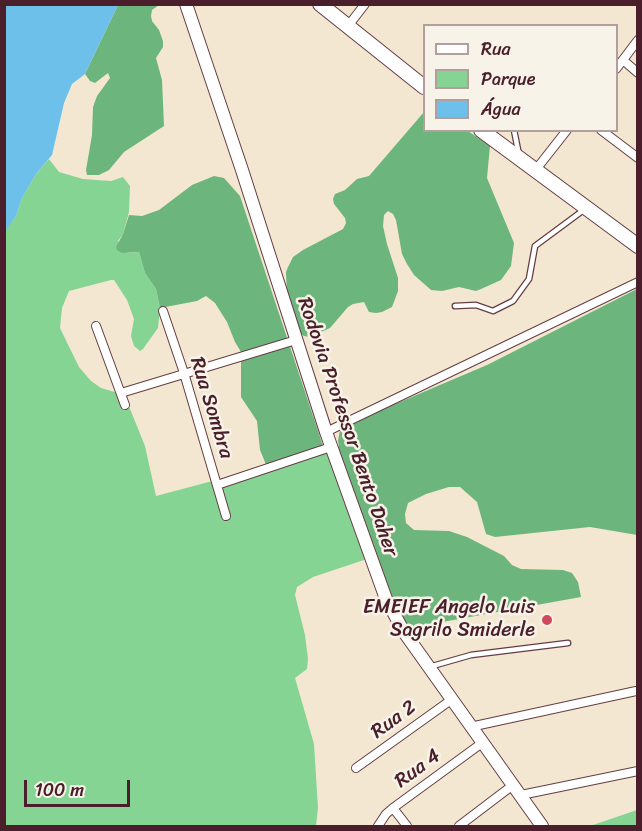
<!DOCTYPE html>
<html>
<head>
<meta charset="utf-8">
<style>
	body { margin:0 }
	#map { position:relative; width:642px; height:831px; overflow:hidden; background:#f4e7d1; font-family:Sriracha,sans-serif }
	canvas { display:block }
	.frame { position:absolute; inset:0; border:6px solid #4a1f2b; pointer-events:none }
	.legend { position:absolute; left:423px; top:24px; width:195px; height:108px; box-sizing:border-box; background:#f7f3e8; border:2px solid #b29e9c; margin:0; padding:8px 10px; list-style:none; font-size:18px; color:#4a1f2b }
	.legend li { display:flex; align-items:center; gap:12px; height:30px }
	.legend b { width:30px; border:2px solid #b29e9c }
	.scale { position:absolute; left:24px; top:780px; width:106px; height:27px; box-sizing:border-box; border:3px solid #4a1f2b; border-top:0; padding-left:8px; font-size:18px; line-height:21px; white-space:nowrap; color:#4a1f2b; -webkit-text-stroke:4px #f7f3e8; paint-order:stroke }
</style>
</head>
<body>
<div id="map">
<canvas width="642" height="831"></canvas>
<div class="frame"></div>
<ul class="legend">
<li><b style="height:8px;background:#fff"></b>Rua</li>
<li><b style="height:16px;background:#86d493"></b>Parque</li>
<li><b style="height:16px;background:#6dc0e9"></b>Água</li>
</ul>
<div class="scale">100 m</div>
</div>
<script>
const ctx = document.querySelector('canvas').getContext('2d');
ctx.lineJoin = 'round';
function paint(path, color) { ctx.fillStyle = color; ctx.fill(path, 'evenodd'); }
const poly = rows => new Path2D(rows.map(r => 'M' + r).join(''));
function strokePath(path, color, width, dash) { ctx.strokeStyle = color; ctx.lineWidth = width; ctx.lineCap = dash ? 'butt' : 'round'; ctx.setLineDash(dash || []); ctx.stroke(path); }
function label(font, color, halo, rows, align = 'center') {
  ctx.font = font + ' Sriracha,sans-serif'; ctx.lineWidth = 5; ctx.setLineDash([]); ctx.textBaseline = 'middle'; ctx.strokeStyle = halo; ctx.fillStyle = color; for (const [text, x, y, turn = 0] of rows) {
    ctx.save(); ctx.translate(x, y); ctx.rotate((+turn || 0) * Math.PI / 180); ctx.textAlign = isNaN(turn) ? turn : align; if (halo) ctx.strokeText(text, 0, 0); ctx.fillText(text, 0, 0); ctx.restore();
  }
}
paint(poly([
	[49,159,59,172,83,179,111,181,123,177,130,186,129,212,123,234,118,241,128,253,139,252,145,273,156,289,160,308,158,328,143,349,140,351,134,346,131,336,134,319,127,300,114,280,111,280,69,291,62,308,60,328,79,367,91,381,101,388,118,393,126,399,145,446,156,496,333,449,376,556,313,577,297,587,295,595,305,635,308,659,307,669,295,678,314,744,318,808,316,826,5,826,4,231,16,216,22,198,36,174],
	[637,810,637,826,590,826]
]), '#86d493');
paint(poly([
	[118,5,159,5,152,10,151,16,152,21,159,30,163,41,163,47,156,58,162,80,164,126,124,152,109,170,99,175,87,175,86,170,92,135,93,107,97,96,110,78,108,73,95,83,90,81,85,74],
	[424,112,424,130,468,131,490,146,487,178,514,243,511,266,501,280,481,289,476,291,459,287,442,291,431,290,414,275,407,264,402,254,396,220,393,214,388,211,384,215,383,226,387,244,398,278,398,291,392,307,382,312,376,313,369,312,364,302,353,304,348,307,330,328,310,337,304,336,300,333,287,295,286,272,288,267,293,257,303,250,343,229,346,223,345,218,334,204,333,199,335,194,345,190,357,179,369,176],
	[214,176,224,178,240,196,325,452,267,467,260,450,257,421,241,397,241,352,235,342,227,322,215,303,206,296,197,301,160,308,156,289,145,273,139,252,122,253,117,250,116,247,123,234,129,215,142,216,159,210,192,185],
	[637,289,637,535,590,527,495,537,486,534,477,502,460,487,449,487,426,494,408,503,405,514,406,523,414,530,449,531,467,537,504,556,512,565,521,569,563,570,572,573,578,582,581,597,409,628,404,626,333,449,339,446,338,441,340,430,381,410,487,365]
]), '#6cb67d');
paint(poly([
	[5,4,118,5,85,74,72,84,64,103,52,155,36,174,22,198,16,216,5,231]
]), '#6dc0e9');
const lane = poly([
	[514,130,519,155],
	[455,306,476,305,493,311,513,301,529,279,535,246,585,209],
	[429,667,471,655,568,643]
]);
const street = poly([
	[348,26,365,4],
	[623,60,638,73],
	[616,69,638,40],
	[601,130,638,158],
	[534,172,567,130],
	[163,311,184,373,226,516],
	[96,326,125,405],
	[121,393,296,340],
	[326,432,638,282],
	[217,485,331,447],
	[470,727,636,691],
	[356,768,451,700],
	[521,795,638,771],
	[393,808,407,826],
	[378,826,386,814,393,808,482,743],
	[459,826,513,785]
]);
const secondary = poly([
	[186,4,242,170,326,432,386,599,404,632,542,826]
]);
const primary = poly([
	[320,4,424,87],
	[481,130,638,246]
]);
strokePath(lane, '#643d44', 7);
strokePath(street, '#643d44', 10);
strokePath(secondary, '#643d44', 14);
strokePath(primary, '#643d44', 16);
strokePath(lane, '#fff', 4.5);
strokePath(street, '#fff', 8);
strokePath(secondary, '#fff', 12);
strokePath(primary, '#fff', 14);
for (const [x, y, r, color] of [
	[547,620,6,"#d1495b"]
]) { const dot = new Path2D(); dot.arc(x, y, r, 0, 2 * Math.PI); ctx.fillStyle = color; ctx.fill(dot); strokePath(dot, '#f7f3e8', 2); }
label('20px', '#4a1f2b', '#f7f3e8', [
	["Rua Sombra",211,408,73],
	["Rodovia Professor Bento Daher",347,427,71],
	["Rua 2",394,720,-36],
	["Rua 4",418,769,-36]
]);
label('20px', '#4a1f2b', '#f7f3e8', [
	["EMEIEF Angelo Luis",535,608],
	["Sagrilo Smiderle",535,631]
], 'right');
</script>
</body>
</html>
